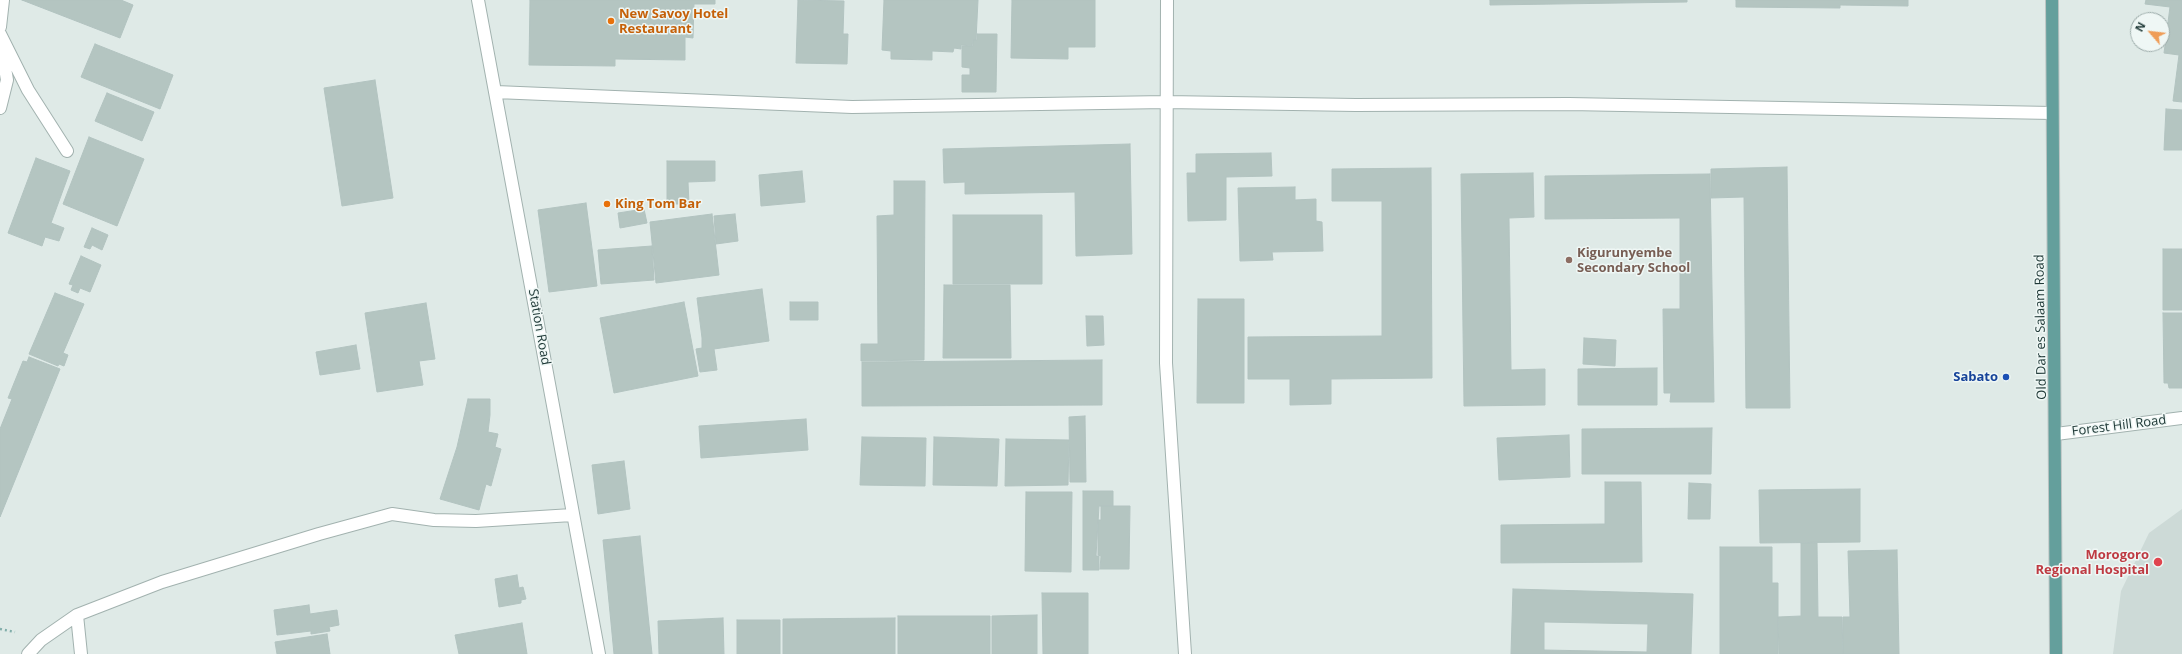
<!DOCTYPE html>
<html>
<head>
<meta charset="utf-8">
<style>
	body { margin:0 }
	#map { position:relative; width:2182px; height:654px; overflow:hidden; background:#dfeae7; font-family:"Open Sans",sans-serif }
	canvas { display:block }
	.north { position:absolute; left:2130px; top:12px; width:40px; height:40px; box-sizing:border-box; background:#eff7f5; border:1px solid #9caba9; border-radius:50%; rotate:298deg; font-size:11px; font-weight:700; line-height:16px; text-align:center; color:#203a38 }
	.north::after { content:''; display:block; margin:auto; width:14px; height:18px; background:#ef9d58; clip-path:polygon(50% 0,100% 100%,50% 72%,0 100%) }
</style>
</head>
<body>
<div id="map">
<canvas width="2182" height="654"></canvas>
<div class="north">N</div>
</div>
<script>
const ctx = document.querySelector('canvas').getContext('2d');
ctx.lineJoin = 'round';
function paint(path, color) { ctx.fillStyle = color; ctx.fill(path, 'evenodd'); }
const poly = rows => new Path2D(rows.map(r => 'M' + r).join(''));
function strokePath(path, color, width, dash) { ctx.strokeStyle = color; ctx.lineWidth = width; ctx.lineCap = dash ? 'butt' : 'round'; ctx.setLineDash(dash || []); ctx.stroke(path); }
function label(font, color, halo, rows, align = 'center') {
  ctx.font = font + ' "Open Sans",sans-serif'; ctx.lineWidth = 3; ctx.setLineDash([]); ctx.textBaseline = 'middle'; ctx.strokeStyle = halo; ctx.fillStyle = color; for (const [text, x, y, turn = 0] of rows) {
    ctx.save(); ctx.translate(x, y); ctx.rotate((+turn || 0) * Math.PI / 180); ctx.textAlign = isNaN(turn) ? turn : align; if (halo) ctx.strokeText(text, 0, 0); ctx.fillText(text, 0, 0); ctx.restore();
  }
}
paint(poly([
	[2182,509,2182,654,2113,654,2121,591,2149,533]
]), '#cddad7');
const building = poly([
	[22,0,121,0,133,5,120,38,22,0],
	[530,0,715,0,715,4,694,4,693,38,685,37,685,60,615,59,615,66,529,65,530,0],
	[798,0,844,1,843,34,848,34,847,64,796,63,798,0],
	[884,0,978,0,976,40,973,40,972,46,961,45,961,49,954,48,953,52,932,51,932,60,891,59,891,51,882,50,884,0],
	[1012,0,1095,0,1095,47,1068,47,1068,59,1011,58,1012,0],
	[1490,0,1687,0,1687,2,1490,5,1490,0],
	[1736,0,1908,0,1908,6,1840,5,1840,8,1736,7,1736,0],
	[2146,0,2182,0,2182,102,2173,101,2179,55,2164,53,2170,7,2145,4,2146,0],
	[977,34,997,34,996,92,962,92,962,75,970,75,970,68,962,67,962,46,973,46,973,40,977,40,977,34],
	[95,44,173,75,160,109,81,77,95,44],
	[375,80,393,198,342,206,324,88,375,80],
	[107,93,154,112,142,141,95,121,107,93],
	[2166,109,2182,110,2182,150,2164,150,2166,109],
	[89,137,144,159,117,226,63,204,89,137],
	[1130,144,1132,254,1076,256,1075,192,965,194,965,182,944,183,943,149,1130,144],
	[1271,153,1272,176,1226,177,1226,220,1188,221,1187,173,1196,173,1196,154,1271,153],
	[36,158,70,171,51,223,64,228,59,241,45,237,42,246,8,233,36,158],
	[667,161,715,161,715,181,688,182,689,204,667,204,667,161],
	[1787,167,1790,408,1746,408,1744,197,1711,198,1711,169,1787,167],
	[1431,168,1432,378,1331,379,1331,404,1290,405,1290,379,1248,379,1248,337,1382,336,1382,201,1332,201,1332,169,1431,168],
	[802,171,805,202,761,206,759,175,802,171],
	[1533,173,1534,217,1509,218,1511,370,1545,369,1545,405,1464,406,1461,174,1533,173],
	[1710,174,1714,402,1670,402,1671,393,1664,393,1663,309,1680,309,1680,218,1545,219,1545,176,1710,174],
	[894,181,925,181,924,360,861,361,861,344,878,344,877,216,894,215,894,181],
	[1295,187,1295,200,1316,199,1316,221,1322,222,1323,251,1272,252,1273,260,1240,261,1238,188,1295,187],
	[586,203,597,286,549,292,538,210,586,203],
	[644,209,647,223,620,228,618,213,644,209],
	[712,214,719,275,656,283,650,222,712,214],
	[735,214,738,241,716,244,714,216,735,214],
	[953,215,1042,215,1042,284,953,284,953,215],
	[92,228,108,235,102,250,92,245,90,249,84,247,92,228],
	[652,246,654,280,601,284,598,250,652,246],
	[2163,249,2182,249,2182,310,2163,310,2163,249],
	[81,256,101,265,90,292,80,288,78,293,71,290,73,285,69,284,81,256],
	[944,285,1010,285,1011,358,943,358,944,285],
	[762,289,769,341,714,349,717,370,700,372,696,349,702,348,702,338,697,298,762,289],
	[55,293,84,304,63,353,68,355,64,366,59,364,58,366,29,354,55,293],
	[1198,299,1244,299,1244,403,1197,403,1198,299],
	[684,302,698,376,614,393,600,318,684,302],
	[790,302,818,302,818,320,790,320,790,302],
	[426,303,435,359,419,361,423,385,377,392,365,313,426,303],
	[2163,313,2182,313,2182,388,2169,388,2168,383,2164,383,2163,313],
	[1086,316,1103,316,1104,345,1087,346,1086,316],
	[1584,338,1616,340,1615,366,1583,364,1584,338],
	[356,345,360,369,320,375,316,352,356,345],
	[29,357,60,369,0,517,0,429,12,399,8,398,23,361,27,362,29,357],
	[1102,360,1102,405,862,406,862,362,1102,360],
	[1657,368,1657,405,1578,405,1578,369,1657,368],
	[468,399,490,399,490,415,488,432,498,434,495,447,501,449,491,486,486,484,479,510,440,499,457,447,468,399],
	[1085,416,1086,482,1070,482,1069,417,1085,416],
	[806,419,808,450,701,458,699,426,806,419],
	[1712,428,1711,474,1582,474,1582,429,1712,428],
	[1569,435,1570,477,1499,480,1497,438,1569,435],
	[862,437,926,438,925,486,860,485,862,437],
	[934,437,999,439,997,486,933,485,934,437],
	[1006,439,1069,440,1068,485,1005,486,1006,439],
	[624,461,630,509,598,514,592,465,624,461],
	[1605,482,1641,482,1642,562,1501,563,1501,525,1605,524,1605,482],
	[1689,483,1711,484,1710,519,1688,519,1689,483],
	[1860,489,1860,542,1760,543,1759,490,1860,489],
	[1083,491,1113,491,1113,506,1099,506,1096,556,1099,556,1099,570,1083,570,1083,491],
	[1026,492,1072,492,1071,572,1025,571,1026,492],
	[1101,506,1130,506,1129,569,1100,569,1101,556,1098,555,1098,520,1101,520,1101,506],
	[640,536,652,654,614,654,603,540,640,536],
	[1801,543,1817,543,1818,617,1842,617,1843,654,1779,654,1778,617,1801,616,1801,543],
	[1720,547,1772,547,1772,583,1778,583,1778,654,1720,654,1720,547],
	[1897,550,1899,654,1843,654,1843,617,1850,617,1848,551,1897,550],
	[517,575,519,588,523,587,526,599,521,600,521,603,499,607,495,579,517,575],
	[1513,589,1693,594,1691,654,1511,654,1513,589],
	[1544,622,1648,624,1647,652,1544,650,1544,622],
	[1042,593,1088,593,1088,654,1043,654,1042,593],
	[309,605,310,614,337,610,339,625,329,627,330,631,311,634,311,631,277,635,274,610,309,605],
	[1037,615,1037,654,992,654,992,616,1037,615],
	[898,616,990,616,990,654,898,654,898,616],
	[723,618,724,654,659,654,658,621,723,618],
	[895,618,895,654,783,654,783,619,895,618],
	[737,620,780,620,780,654,737,654,737,620],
	[522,623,527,654,459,654,455,635,522,623],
	[327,634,330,654,277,654,275,642,327,634]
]);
paint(building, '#b4c5c1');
strokePath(building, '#b2c3c0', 1);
const minor = poly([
	[478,0,599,654],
	[1167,0,1166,363,1185,654],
	[0,27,3,0],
	[0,34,28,90,67,151],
	[496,92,852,107,1166,102,1356,105,1569,104,2052,113],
	[0,108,7,80,1,44],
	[2056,434,2182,418],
	[28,654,41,640,77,615],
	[81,654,77,615,162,582,319,534,392,514,434,520,476,521,572,515]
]);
const major = poly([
	[2052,0,2056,654]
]);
strokePath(minor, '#a2b2af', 14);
strokePath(major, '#bcc4c3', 14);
strokePath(poly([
	[0,629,15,632]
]), '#80ada9', 2.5, [2, 3]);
strokePath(minor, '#fff', 12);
strokePath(major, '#649f9c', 12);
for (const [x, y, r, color] of [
	[611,21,4,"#e8710a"],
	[607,204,4,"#e8710a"],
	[1569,260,4,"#8d6e63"],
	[2006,377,4,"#1a4fb4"],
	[2158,562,5,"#e0444e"]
]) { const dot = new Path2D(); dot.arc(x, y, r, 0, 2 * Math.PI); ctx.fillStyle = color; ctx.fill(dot); strokePath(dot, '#eff7f5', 1.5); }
label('bold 13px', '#c56008', '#eff7f5', [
	["New Savoy Hotel",619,14],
	["Restaurant",619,29],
	["King Tom Bar",615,204]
], 'left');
label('bold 13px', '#785e54', '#eff7f5', [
	["Kigurunyembe",1577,253],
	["Secondary School",1577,268]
], 'left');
label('13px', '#203a38', '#eff7f5', [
	["Station Road",539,327,80],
	["Old Dar es Salaam Road",2041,327,-91],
	["Forest Hill Road",2119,426,-7]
]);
label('bold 13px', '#164399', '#eff7f5', [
	["Sabato",1998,377]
], 'right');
label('bold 13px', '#be3a42', '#eff7f5', [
	["Morogoro",2149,555],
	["Regional Hospital",2149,570]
], 'right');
</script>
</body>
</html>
